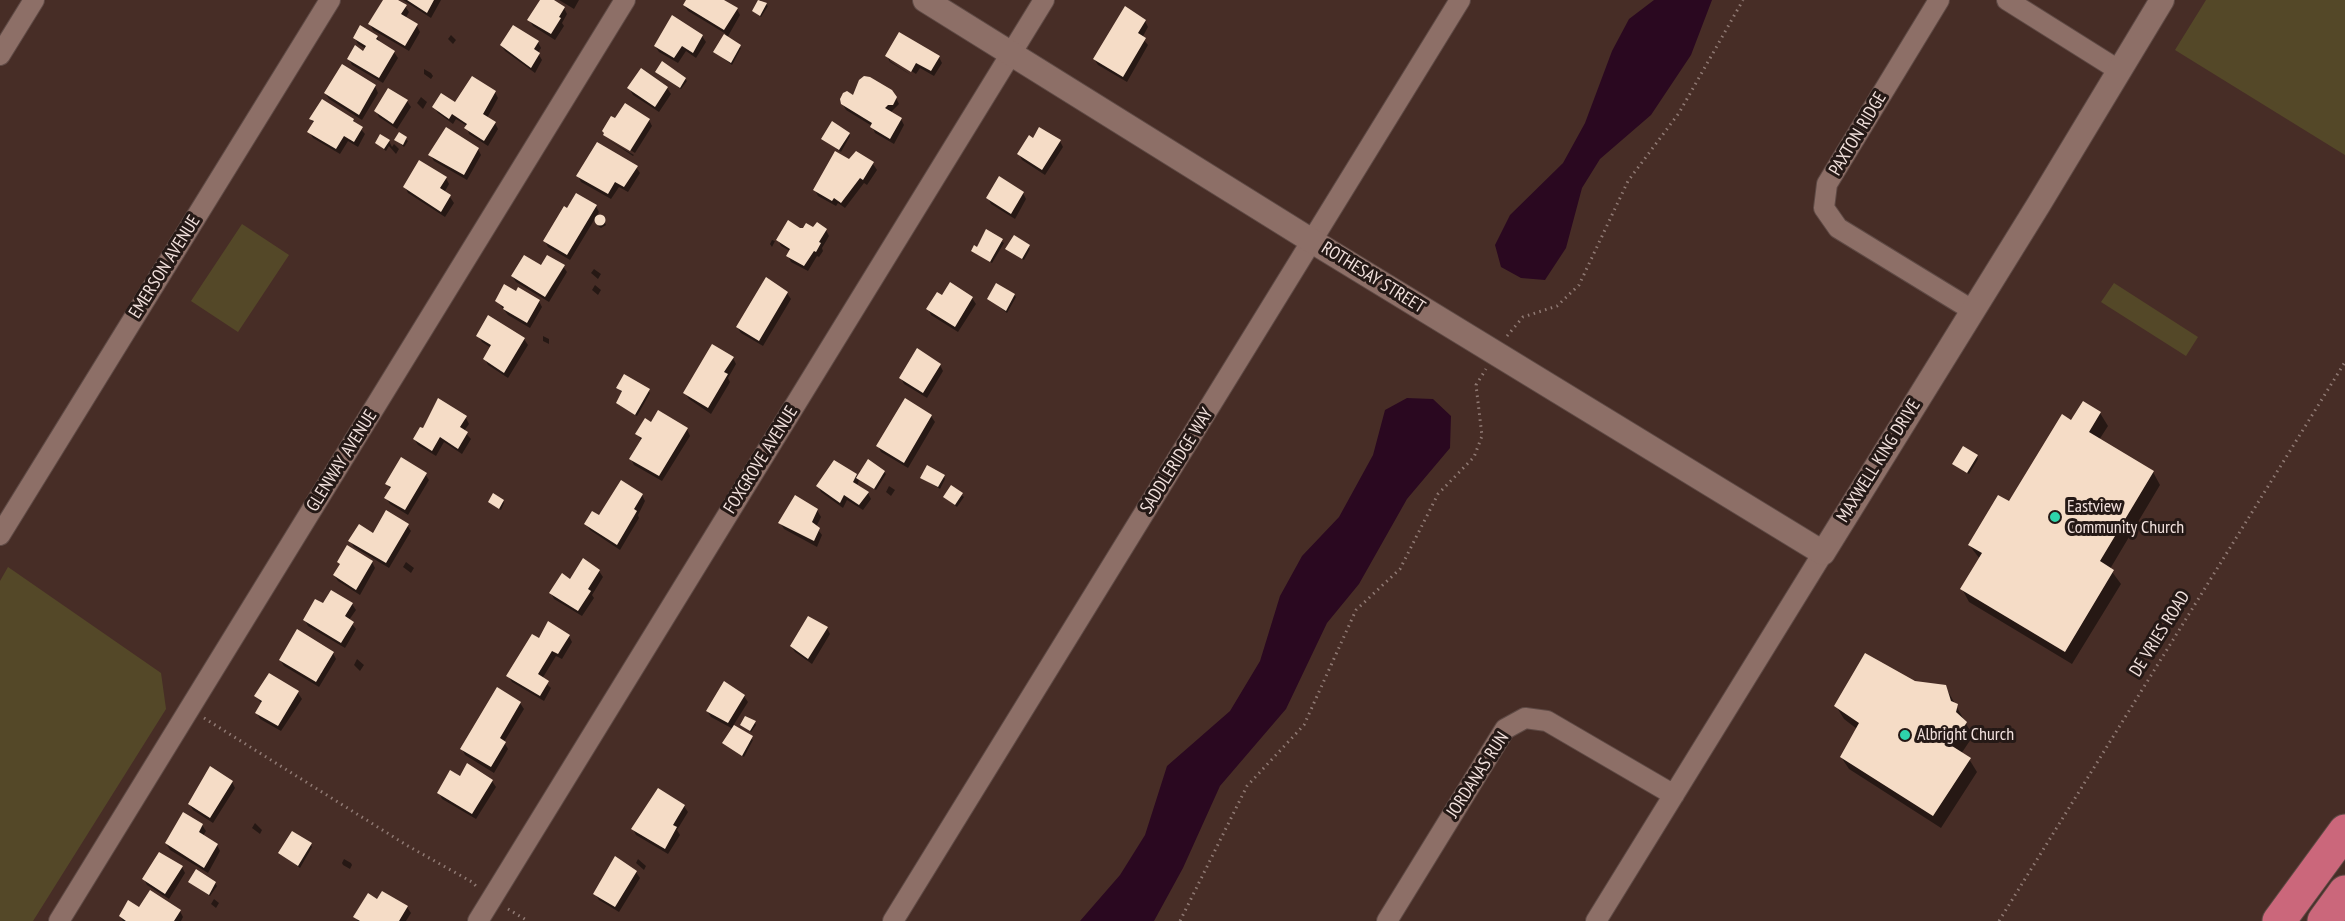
<!DOCTYPE html>
<html>
<head>
<meta charset="utf-8">
<style>
	body { margin:0 }
	canvas { display:block; background:#472d26 }
</style>
</head>
<body>
<canvas width="2345" height="921"></canvas>
<script>
const ctx = document.querySelector('canvas').getContext('2d');
ctx.lineJoin = 'round';
function paint(path, color) { ctx.fillStyle = color; ctx.fill(path, 'evenodd'); }
const poly = rows => new Path2D(rows.map(r => 'M' + r).join(''));
function strokePath(path, color, width, dash) { ctx.strokeStyle = color; ctx.lineWidth = width; ctx.lineCap = dash ? 'butt' : 'round'; ctx.setLineDash(dash || []); ctx.stroke(path); }
function label(font, color, halo, rows, align = 'center') {
  ctx.font = font + ' "PT Sans Narrow",sans-serif'; ctx.lineWidth = 6; ctx.setLineDash([]); ctx.textBaseline = 'middle'; ctx.strokeStyle = halo; ctx.fillStyle = color; for (const [text, x, y, turn = 0] of rows) {
    ctx.save(); ctx.translate(x, y); ctx.rotate((+turn || 0) * Math.PI / 180); ctx.textAlign = isNaN(turn) ? turn : align; if (halo) ctx.strokeText(text, 0, 0); ctx.fillText(text, 0, 0); ctx.restore();
  }
}
paint(poly([
	[2206,0,2345,0,2345,155,2175,50],
	[242,224,289,255,238,332,191,301],
	[2114,283,2198,337,2186,356,2101,302],
	[8,567,161,673,166,709,33,921,0,921,0,581]
]), '#544828');
paint(poly([
	[1654,0,1712,0,1691,55,1651,115,1600,159,1582,188,1566,248,1545,280,1521,278,1501,267,1495,245,1510,215,1563,163,1585,123,1612,51,1629,19],
	[1407,398,1433,399,1451,416,1450,448,1407,499,1359,584,1327,623,1286,709,1220,786,1183,868,1154,921,1080,921,1120,875,1145,835,1167,766,1230,711,1260,661,1280,596,1302,556,1339,517,1373,455,1385,410]
]), '#2a0820');
paint(poly([
	[385,0,395,0,405,6,409,12,405,19,417,26,420,32,409,51,373,30,370,24],
	[403,0,441,0,431,18],
	[541,0,551,0,564,8,567,14,562,23,564,26,555,40,533,26,529,20],
	[559,0,579,0,574,9],
	[687,0,721,0,737,9,740,15,727,38,741,48,732,65,715,52,726,34,688,11,684,5],
	[760,0,768,6,761,17,753,11],
	[1145,21,1148,27,1142,38,1148,45,1127,82,1098,65,1094,59],
	[451,35,456,40,453,44,448,39],
	[702,36,706,42,696,58,686,51,678,63,659,52,655,46],
	[377,37,381,44,394,52,398,58,383,83,352,65,349,59,364,53,366,49,358,44,355,38],
	[538,42,541,48,538,53,542,60,535,73,505,51,501,45],
	[887,56,939,57,942,63,934,76,920,68,916,74,890,57,890,61,914,77,890,62],
	[424,69,431,73,433,76,431,79,424,74],
	[658,74,685,79,687,81,681,89],
	[375,86,378,93,362,120,329,99,325,93],
	[629,88,667,88,671,94,659,112,633,95],
	[389,90,407,101,411,107,397,129,379,117,376,111],
	[495,92,498,98,487,118,495,123,498,129,488,146,469,134,467,126,456,119,453,124,438,113,434,107,456,104],
	[421,97,427,102,423,109,417,103],
	[854,97,896,98,899,104,890,113,901,119,904,125,894,144,875,133,872,126,846,110,842,103],
	[311,119,353,120,365,134,358,147,348,141,340,154,313,138,309,132,314,124],
	[649,120,652,126,635,153,605,134],
	[400,134,408,141,404,147,396,140],
	[849,134,850,136,841,152,823,139],
	[607,139,634,155,633,156],
	[1033,140,1060,141,1063,147,1045,175,1022,160,1019,154],
	[389,141,392,147,394,144,399,149,396,154,389,146,386,151,376,143],
	[478,149,481,155,467,180,434,161,430,155],
	[856,153,873,164,877,170,867,185,864,183,845,208,838,203,836,206,818,196,815,190],
	[636,167,640,173,628,192,619,187,611,199,581,182,578,176],
	[446,178,449,184,444,193,450,197,454,203,445,217,408,193,405,187],
	[1023,193,1026,199,1015,219,991,204,988,198],
	[596,206,599,212,570,260,548,247,545,241,568,210],
	[601,216,606,225,601,228,598,226,596,220],
	[800,229,826,230,829,236,822,248,823,251,819,257,817,256,808,271,791,262,788,256,790,251,781,246,778,240],
	[987,231,1004,243,992,263,973,251,978,249],
	[772,240,775,241,772,247,770,244],
	[1028,246,1030,249,1024,260,1009,251],
	[563,266,567,272,549,302,516,282,512,276,542,267],
	[594,269,601,274,598,279,591,273],
	[595,285,601,290,598,295,592,290],
	[787,293,791,299,763,346,741,333,737,327],
	[1014,295,1016,297,1007,313,989,299],
	[942,297,972,298,976,304,958,332,931,315,928,309],
	[497,301,539,301,542,307,530,328,508,315],
	[478,336,524,339,528,345,508,378,488,365,485,359,491,348,482,342],
	[543,336,549,339,549,344,543,341],
	[733,358,736,364,728,378,730,382,711,414,689,399,685,393],
	[940,365,943,371,927,398,904,384,901,378],
	[618,388,648,390,650,393,637,416,619,405,618,403,623,393],
	[905,400,931,416,935,422,908,468,881,452,878,446],
	[2100,413,2108,426,2099,440,2153,472,2160,485,2110,569,2121,584,2072,664,1969,602,1962,589,1980,559,1969,545],
	[466,418,469,424,464,431,471,439,462,454,444,442,436,456,418,445,414,439],
	[651,424,687,429,690,436,662,481,634,465,631,459,642,441,637,434],
	[1977,456,1978,459,1969,474,1954,464],
	[884,472,886,474,876,490,859,480,857,486,868,493,871,499,863,510,847,500,843,508,821,492,818,486,856,475,858,478],
	[425,474,429,480,408,515,390,504,386,498,391,490,387,484],
	[944,476,945,479,940,489,922,478],
	[889,486,895,490,891,496,886,492],
	[952,487,964,497,957,507,945,497],
	[642,495,645,501,638,515,639,518,620,550,590,530,586,524],
	[503,501,504,503,501,510,489,502],
	[817,510,821,517,816,527,822,535,817,547,784,529,780,523],
	[407,525,411,531,389,568,354,547,350,541],
	[339,562,372,562,375,568,360,595,338,581,334,575,341,565],
	[406,562,414,568,411,573,403,567],
	[599,571,603,577,592,595,594,598,582,616,554,599,551,593,570,581],
	[352,604,356,610,349,620,356,629,345,648,308,626,305,620,324,606],
	[827,628,830,634,812,664,795,652,791,646],
	[569,636,572,642,562,659,556,656,542,679,551,688,544,701,512,682,508,676,539,640],
	[333,653,336,659,319,687,284,666,280,660],
	[357,659,364,665,360,671,354,665],
	[270,675,298,693,302,699,281,731,260,719,257,713,262,704,256,696],
	[1915,683,1945,686,1973,736,1961,754,1969,759,1977,772,1941,828,1849,769,1841,757,1857,729,1844,719,1836,706],
	[744,696,748,702,733,726,753,740,744,757,724,743,733,729,711,717,707,711],
	[520,703,524,709,504,742,508,749,494,773,465,755,462,749],
	[755,723,756,725,751,732,742,725],
	[460,778,492,781,496,787,476,819,442,799,439,793],
	[232,782,235,788,213,823,193,810,189,804],
	[684,806,688,812,677,830,680,835,668,854,636,835,633,829],
	[255,823,262,830,260,834,252,828],
	[202,825,206,831,203,836,217,845,220,851,208,873,170,850,166,843],
	[311,845,312,847,300,868,280,853],
	[344,859,351,863,352,865,350,869,343,865,342,863],
	[638,859,646,866,644,870,636,863],
	[182,867,185,873,169,899,147,885,144,879],
	[636,872,640,878,619,912,599,900,595,894],
	[189,882,215,883,217,886,210,896],
	[214,899,219,903,216,908,211,904],
	[377,901,407,907,411,913,406,921,358,921,355,917],
	[140,909,180,911,183,917,181,921,123,921,120,916]
]), '#0007');
paint(poly([
	[383,0,398,0,407,5,401,14,418,24,405,46,368,24],
	[407,0,434,0,427,13],
	[540,0,554,0,565,7,559,17,561,18,551,34,527,20],
	[686,0,724,0,738,8,724,30,683,5],
	[758,0,767,3,760,16,752,11],
	[1125,6,1146,20,1138,33,1146,38,1123,77,1093,59],
	[672,15,703,35,693,53,682,46,674,58,654,46],
	[360,25,378,36,376,39,395,51,379,78,347,59,355,45,363,51,366,46,353,38],
	[513,25,539,41,534,49,540,53,531,68,500,45],
	[899,32,940,56,931,71,916,63,911,72,885,56],
	[724,34,741,45,731,63,713,52],
	[662,61,686,78,680,88,655,72],
	[342,64,376,85,359,115,324,93],
	[641,68,668,87,655,107,627,88],
	[472,76,496,91,483,114,496,122,484,141,464,128,467,124,452,114,449,119,432,107,441,93,455,102],
	[864,76,870,77,892,90,897,97,893,105,888,105,885,108,902,118,890,139,870,127,872,123,841,104,840,99,843,93,847,91,853,95,859,80],
	[388,88,408,100,393,124,374,111],
	[322,99,354,119,353,121,363,127,354,142,344,136,336,149,307,132,314,121,309,119],
	[625,103,650,119,630,151,603,135,604,133,602,131,611,116,615,118],
	[832,121,850,133,839,150,821,139],
	[446,127,479,148,464,175,428,155],
	[1039,127,1061,140,1042,170,1017,154,1029,135,1033,138],
	[399,132,407,137,403,145,394,140],
	[380,134,390,140,384,149,375,143],
	[597,142,638,166,624,187,615,182,608,194,576,176],
	[835,151,849,159,856,151,874,162,863,180,860,178,841,203,834,198,832,201,813,190],
	[419,160,447,177,440,188,451,195,441,212,403,187],
	[999,176,1024,192,1011,214,986,198],
	[576,193,597,205,567,255,543,241,564,206,567,208],
	'594.5 220a5.5 5.5 0 1 1 11 0a5.5 5.5 0 1 1-11 0Z',
	[788,220,800,228,803,228,806,223,813,227,817,222,827,229,819,242,821,243,816,252,814,251,804,266,786,256,790,249,776,240],
	[986,229,1003,239,990,262,971,251,974,245,977,247],
	[1014,235,1030,245,1022,259,1005,249],
	[524,255,541,265,547,255,565,265,545,297,511,276],
	[766,277,788,292,759,341,736,327],
	[950,282,973,297,955,327,926,309,937,292,942,295],
	[996,283,1015,294,1006,311,987,299],
	[504,284,516,291,518,287,540,300,527,323,503,309,504,307,495,301],
	[488,315,525,338,504,373,483,359,491,345,476,336],
	[712,344,734,357,724,372,728,374,708,408,683,393],
	[917,348,941,364,923,393,899,378],
	[624,374,650,389,635,415,616,403,622,391,616,388],
	[438,398,467,416,460,427,468,432,458,449,440,437,432,451,413,439,420,427,423,428],
	[905,398,932,415,904,463,876,446],
	[2083,401,2101,412,2089,432,2154,471,2100,561,2114,570,2065,652,1960,589,1982,553,1968,545,1998,495,2009,501,2062,414,2071,420],
	[658,410,688,428,659,476,629,459,642,438,635,434,645,418,651,422],
	[1963,446,1978,455,1967,473,1952,464],
	[401,457,427,473,405,510,384,498,391,487,385,484],
	[868,459,885,471,874,489,856,478],
	[834,460,857,474,853,482,869,492,859,505,844,495,840,503,816,486],
	[927,465,945,475,938,487,920,478],
	[621,480,643,494,634,509,637,511,617,545,584,524,592,511,599,515],
	[951,485,963,493,955,505,943,497],
	[493,493,504,500,499,509,488,502],
	[795,495,818,509,812,522,820,528,814,541,778,523],
	[386,510,409,524,386,563,348,541,359,524,373,533],
	[347,545,373,561,356,590,333,575,340,564,337,562],
	[583,558,600,570,588,589,591,591,578,611,549,593,562,573,570,579],
	[331,590,353,603,345,616,354,622,341,643,303,620,315,599,323,603],
	[808,616,828,627,808,659,790,646],
	[548,621,570,635,558,654,552,651,538,674,549,681,540,696,506,676,532,634,539,638],
	[297,629,334,652,316,682,279,660],
	[1865,653,1915,681,1946,685,1951,701,1958,704,1956,712,1967,722,1952,746,1971,758,1933,816,1840,757,1859,723,1834,706],
	[269,673,299,691,278,726,255,713,262,701,254,696],
	[724,681,745,695,728,723,706,711],
	[497,687,521,702,500,738,506,742,491,767,460,749],
	[745,716,756,721,750,731,740,725],
	[734,725,753,736,742,756,722,743],
	[467,763,493,780,472,814,437,793,450,770,460,776],
	[210,766,233,781,210,818,188,804],
	[658,788,685,805,673,825,677,827,665,849,631,829],
	[183,812,203,824,199,832,218,844,204,868,165,843],
	[292,831,312,843,298,866,278,853],
	[159,852,183,866,165,894,142,879],
	[615,856,637,871,615,907,593,894],
	[196,869,216,882,209,895,188,882],
	[150,890,181,910,174,921,126,921,119,916,128,900,139,907],
	[382,891,408,906,399,921,360,921,353,917,368,893,377,899]
]), '#f5dcc6');
const minor = poly([
	[1939,0,1827,184,1824,208,1838,228,1972,310],
	[2007,0,2120,71],
	[0,55,34,0],
	[0,535,330,0],
	[59,921,625,0],
	[478,921,1044,0],
	[893,921,1460,0],
	[1387,921,1505,729,1525,718,1547,721,1674,795],
	[1596,921,1823,553]
]);
const tertiary = poly([
	[925,0,1312,241,1823,553,2039,204,2162,0]
]);
const motorway = poly([
	[2279,921,2345,831],
	[2324,921,2345,892]
]);
strokePath(minor, '#5f4a45', 22);
strokePath(tertiary, '#5f4a45', 26);
strokePath(motorway, '#5f4a45', 35);
strokePath(poly([
	[1507,336,1523,317,1557,306,1579,285,1628,181,1679,113,1743,0],
	[204,718,408,846,472,882,478,888],
	[508,909,528,921],
	[1180,921,1247,786,1304,725,1356,610,1400,569,1438,494,1474,457,1482,436,1476,385,1486,369],
	[1999,921,2345,362]
]), '#907a74', 3, [1.5, 4.5]);
strokePath(minor, '#8d6f67', 20);
strokePath(tertiary, '#8d6f67', 24);
strokePath(motorway, '#cb677b', 33);
for (const [x, y, r, color] of [
	[2055,517,6,"#2ed4ab"],
	[1905,735,6,"#2ed4ab"]
]) { const dot = new Path2D(); dot.arc(x, y, r, 0, 2 * Math.PI); ctx.fillStyle = color; ctx.fill(dot); strokePath(dot, '#251916', 2); }
label('18px', '#f2e1dd', '#251916', [
	["PAXTON RIDGE",1858,134,-59],
	["EMERSON AVENUE",165,267,-58],
	["ROTHESAY STREET",1373,278,32],
	["FOXGROVE AVENUE",761,460,-58],
	["GLENWAY AVENUE",342,461,-58],
	["SADDLERIDGE WAY",1177,461,-58],
	["MAXWELL KING DRIVE",1879,461,-58],
	["DE VRIES ROAD",2160,634,-58],
	["JORDANAS RUN",1478,775,-57]
]);
label('18px', '#f2e1dd', '#251916', [
	["Eastview",2067,507],
	["Community Church",2067,528],
	["Albright Church",1917,735]
], 'left');
</script>
</body>
</html>
